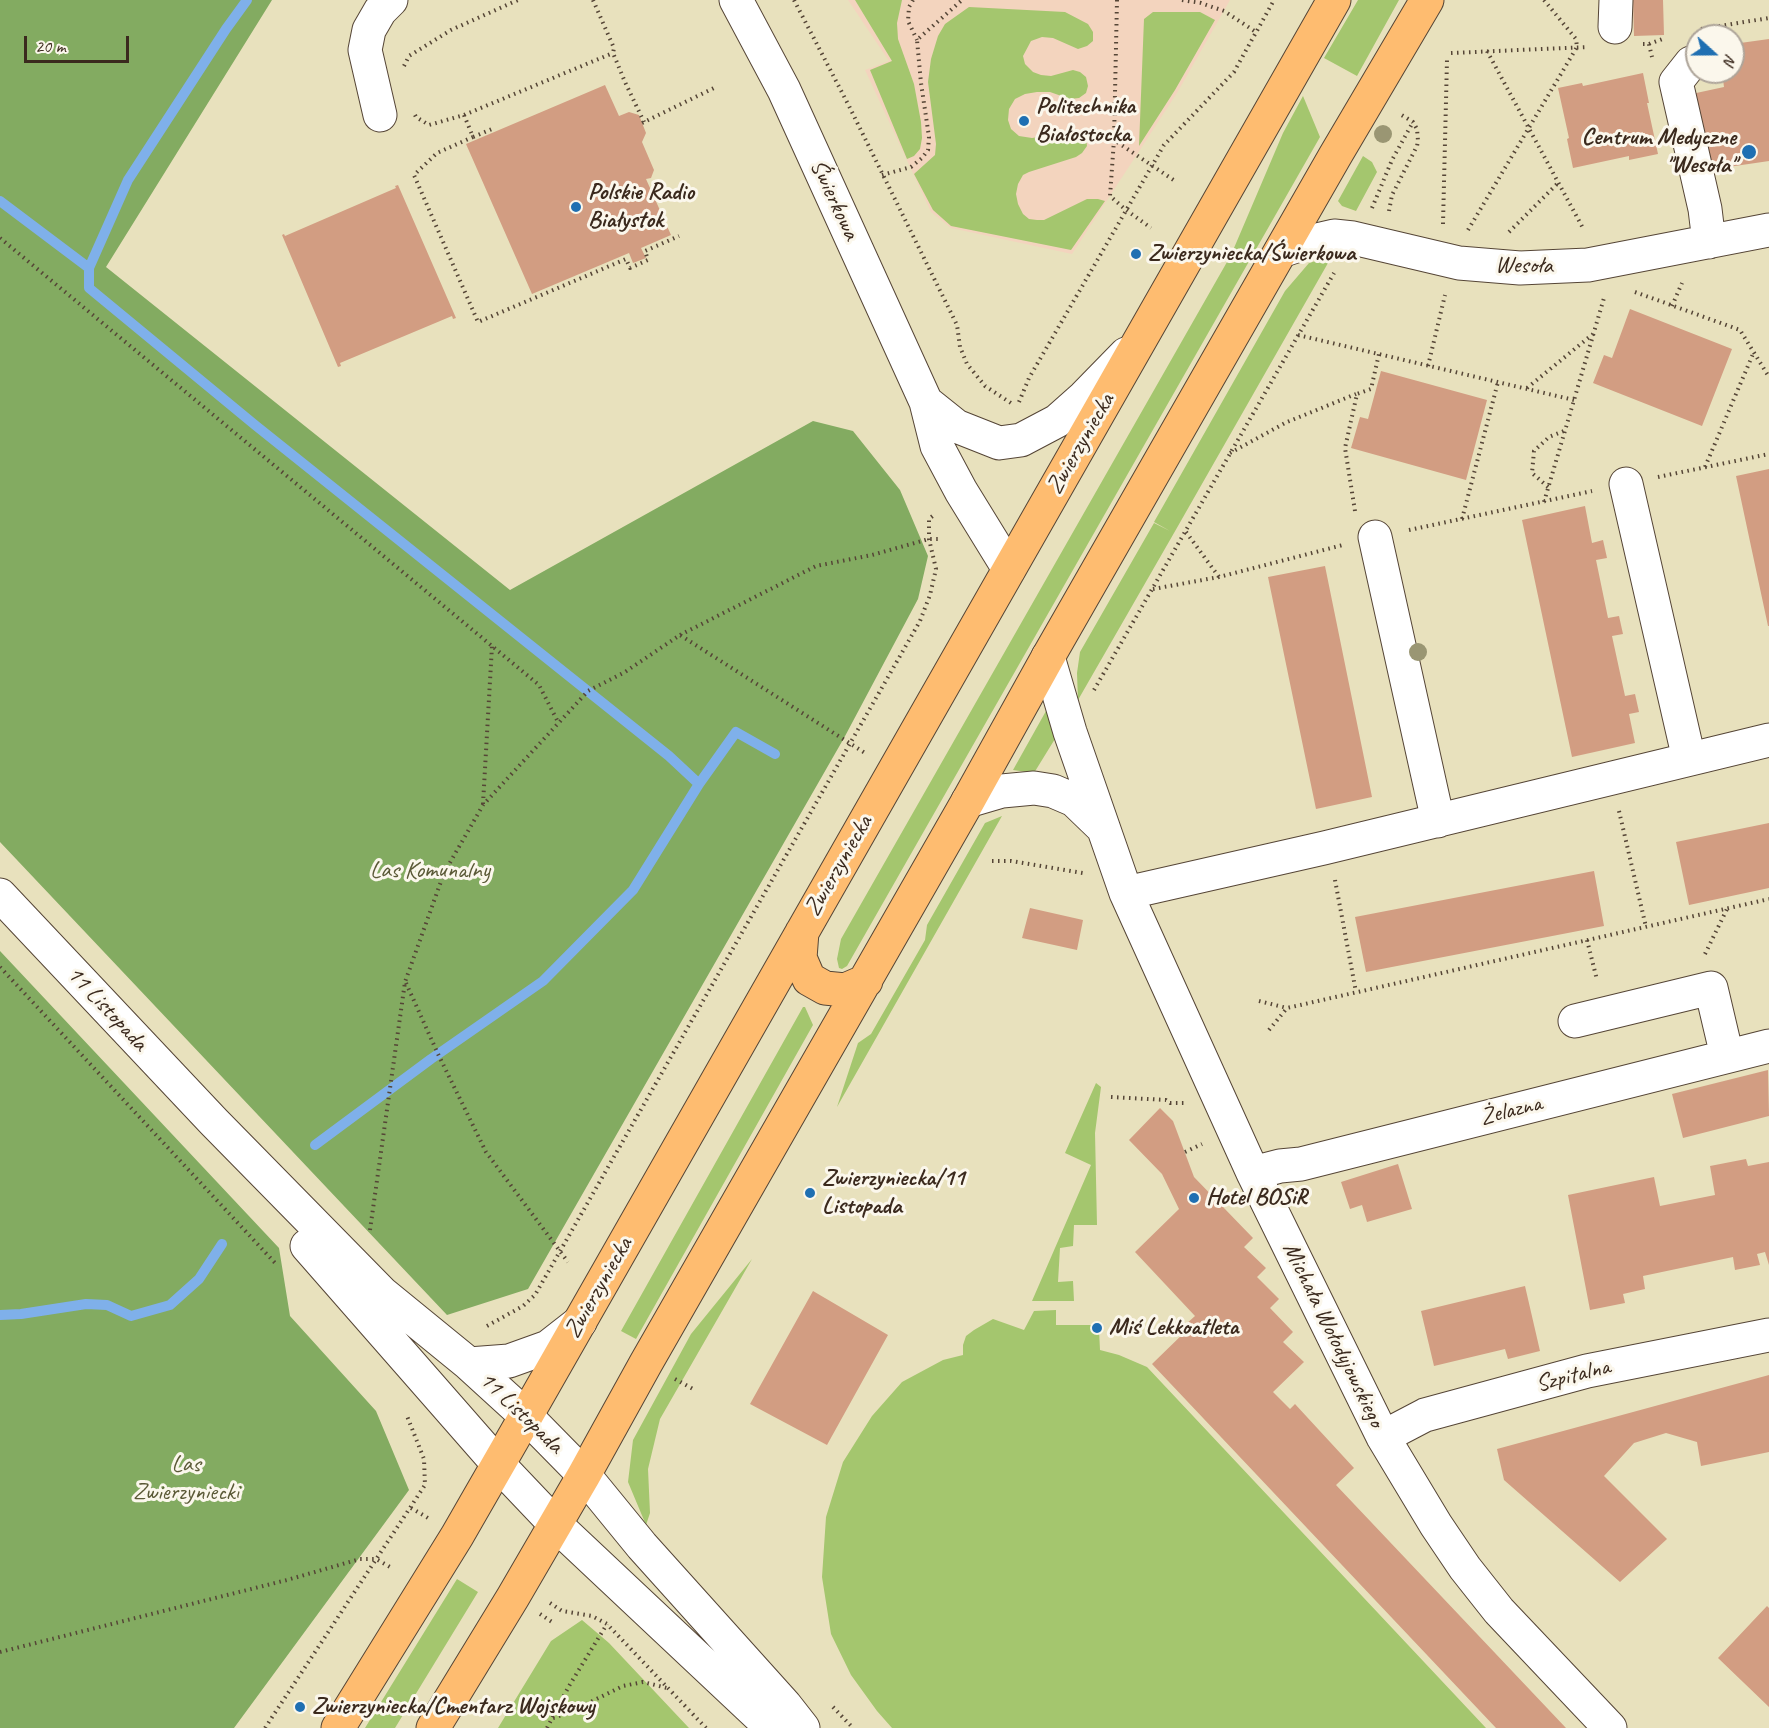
<!DOCTYPE html>
<html>
<head>
<meta charset="utf-8">
<style>
	body { margin:0 }
	#map { position:relative; width:1769px; height:1728px; overflow:hidden; background:#e8e1bd; font-family:Caveat,sans-serif }
	canvas { display:block }
	.north { position:absolute; left:1685px; top:24px; width:60px; height:60px; box-sizing:border-box; background:#fbf7ec; border:2px solid #aea59a; border-radius:50%; rotate:111deg; font-size:16px; font-weight:700; line-height:24px; text-align:center; color:#3b2a1e }
	.north::after { content:''; display:block; margin:auto; width:21px; height:27px; background:#1f6fb2; clip-path:polygon(50% 0,100% 100%,50% 72%,0 100%) }
	.scale { position:absolute; left:24px; top:36px; width:105px; height:27px; box-sizing:border-box; border:3px solid #3b2a1e; border-top:0; padding-left:8px; font-size:18px; line-height:21px; white-space:nowrap; color:#3b2a1e; -webkit-text-stroke:4px #fbf7ec; paint-order:stroke }
</style>
</head>
<body>
<div id="map">
<canvas width="1769" height="1728"></canvas>
<div class="north">N</div>
<div class="scale">20 m</div>
</div>
<script>
const ctx = document.querySelector('canvas').getContext('2d');
ctx.lineJoin = 'round';
function paint(path, color) { ctx.fillStyle = color; ctx.fill(path, 'evenodd'); }
const poly = rows => new Path2D(rows.map(r => 'M' + r).join(''));
function strokePath(path, color, width, dash) { ctx.strokeStyle = color; ctx.lineWidth = width; ctx.lineCap = dash ? 'butt' : 'round'; ctx.setLineDash(dash || []); ctx.stroke(path); }
function label(font, color, halo, rows, align = 'center') {
  ctx.font = font + ' Caveat,sans-serif'; ctx.lineWidth = 6; ctx.setLineDash([]); ctx.textBaseline = 'middle'; ctx.strokeStyle = halo; ctx.fillStyle = color; for (const [text, x, y, turn = 0] of rows) {
    ctx.save(); ctx.translate(x, y); ctx.rotate((+turn || 0) * Math.PI / 180); ctx.textAlign = isNaN(turn) ? turn : align; if (halo) ctx.strokeText(text, 0, 0); ctx.fillText(text, 0, 0); ctx.restore();
  }
}
paint(poly([
	[848,0,1230,0,1177,93,1072,254,951,228,931,212,865,70,889,61]
]), '#f3d4be');
paint(poly([
	[855,0,902,0,897,23,898,39,914,84,921,122,922,138,920,149,914,156,907,159,870,70,892,61],
	[1358,0,1399,0,1357,76,1324,58],
	[969,7,1065,12,1088,24,1093,32,1093,41,1087,46,1078,49,1053,38,1042,37,1031,41,1023,56,1025,64,1033,72,1041,75,1051,76,1073,70,1080,72,1086,77,1088,86,1086,93,1079,98,1070,99,1050,92,1037,92,1025,94,1015,99,1009,109,1008,120,1011,129,1019,136,1032,138,1073,132,1080,133,1086,139,1087,146,1082,153,1076,157,1029,172,1023,175,1018,184,1016,194,1018,204,1023,214,1029,219,1037,220,1044,220,1087,199,1098,199,1105,201,1071,250,951,226,933,210,914,174,935,155,936,144,928,82,931,59,938,36,945,24],
	[1153,12,1200,12,1215,20,1175,90,1139,146,1144,19],
	[1303,96,1320,137,847,966,842,969,839,968,837,959,841,939,1231,255,1283,133],
	[1363,156,1372,162,1377,172,1356,211,1342,206,1338,201],
	[1332,256,1174,533,1078,700,1077,673,1080,652,1154,523,1170,531,1154,522,1285,291,1309,263],
	[1046,711,1058,734,1034,773,1013,770],
	[1002,816,837,1107,858,1043,871,1034,925,940,927,925,985,823],
	[803,1007,805,1007,813,1025,636,1339,621,1331],
	[1096,1083,1101,1087,1095,1133,1097,1225,1074,1225,1073,1246,1060,1248,1058,1282,1073,1281,1074,1301,1032,1301,1091,1165,1065,1153],
	[752,1259,660,1419,648,1469,650,1513,646,1525,628,1482,633,1440,691,1334],
	[1056,1310,1056,1325,1097,1325,1099,1330,1100,1350,1119,1355,1147,1367,1486,1728,892,1728,877,1711,851,1675,831,1634,822,1577,826,1517,843,1462,872,1416,902,1382,943,1360,963,1355,963,1345,966,1336,974,1330,993,1319,1024,1330,1034,1311],
	[457,1579,478,1592,395,1728,365,1728],
	[582,1620,609,1643,689,1728,498,1728,551,1641]
]), '#a4c66e');
paint(poly([
	[0,0,272,0,106,267,510,590,813,421,853,431,900,490,928,556,918,599,844,738,528,1289,447,1315,0,842],
	[0,951,279,1248,290,1316,376,1411,409,1490,234,1728,0,1728]
]), '#83ab61');
strokePath(poly([
	[0,201,89,268,89,288,255,425,669,756,699,784,633,890,543,981,431,1059,315,1145],
	[89,268,128,180,226,29,247,0],
	[699,784,736,732,775,754],
	[0,1315,21,1314,86,1304,107,1305,131,1316,170,1305,199,1279,222,1244]
]), '#7fb0ea', 10);
paint(poly([
	[1633,0,1663,0,1664,35,1634,36],
	[1769,39,1769,161,1701,171,1687,95,1724,87,1722,72,1733,72,1733,44],
	[1643,73,1649,103,1647,103,1658,154,1629,160,1629,156,1573,168,1567,139,1569,138,1558,88,1582,83,1583,86],
	[605,85,619,116,629,112,639,115,646,133,642,142,654,170,651,178,646,179,671,235,641,248,646,258,633,263,629,253,532,294,466,144],
	[398,185,456,318,453,319,452,316,340,363,341,366,338,367,282,235,284,234,285,236,396,188,395,186],
	[1630,309,1732,349,1702,426,1593,383,1604,355,1612,358],
	[1381,371,1487,400,1466,480,1351,448,1360,417,1368,419],
	[1769,469,1769,626,1768,626,1736,476],
	[1585,506,1592,543,1603,540,1607,558,1596,560,1608,618,1619,616,1623,634,1612,636,1625,696,1635,694,1639,712,1629,714,1635,743,1572,757,1522,520],
	[1325,566,1372,797,1316,809,1268,577],
	[1769,823,1769,888,1689,905,1676,842],
	[1594,871,1604,926,1366,972,1355,917],
	[1030,908,1083,920,1077,950,1022,938],
	[1768,1070,1769,1116,1683,1138,1672,1094],
	[1160,1108,1173,1121,1194,1177,1253,1238,1244,1247,1266,1268,1257,1277,1279,1299,1270,1308,1293,1332,1283,1342,1304,1362,1273,1392,1290,1409,1295,1404,1354,1468,1336,1485,1566,1728,1496,1728,1152,1364,1188,1329,1185,1325,1195,1316,1135,1252,1179,1209,1162,1174,1129,1140],
	[1746,1159,1748,1166,1769,1162,1769,1265,1765,1252,1757,1254,1760,1265,1735,1270,1733,1257,1643,1276,1645,1289,1623,1294,1625,1303,1590,1310,1568,1195,1654,1177,1660,1206,1715,1195,1710,1166],
	[1398,1164,1412,1209,1367,1222,1362,1205,1350,1209,1341,1182],
	[1525,1286,1540,1351,1508,1359,1505,1349,1434,1366,1421,1311],
	[813,1291,888,1335,827,1445,750,1404],
	[1769,1375,1769,1452,1701,1466,1697,1442,1666,1433,1634,1443,1604,1476,1667,1539,1620,1582,1504,1480,1497,1449],
	[1767,1606,1769,1608,1769,1707,1718,1658]
]), '#d29d82');
const minor = poly([
	[736,0,784,90,926,402,937,446,961,491,1009,569],
	[1615,27,1616,0],
	[1691,63,1676,82,1705,209,1709,242],
	[380,115,365,50,369,30,380,11,391,0],
	[1281,251,1308,242,1334,236,1353,238,1459,263,1520,268,1588,265,1769,230],
	[926,402,956,426,999,443,1021,440,1057,421,1084,397,1126,354],
	[1626,484,1689,759],
	[1375,537,1438,821],
	[1048,657,1070,732,1126,893,1253,1173,1383,1437,1436,1525,1465,1568,1499,1611,1610,1728],
	[968,801,1002,791,1034,788,1053,791,1074,800,1102,827],
	[1126,893,1324,848,1769,740],
	[0,895,214,1122,382,1293,469,1364,526,1416,584,1475,642,1546,785,1705,803,1728],
	[1575,1021,1711,988,1727,1056],
	[1253,1173,1280,1166,1301,1164,1769,1046],
	[307,1246,498,1464,555,1524,772,1728],
	[469,1364,509,1361,548,1347,580,1322],
	[1383,1437,1425,1415,1587,1371,1769,1335]
]);
const major = poly([
	[802,932,800,958,809,979,825,988,845,990,866,981],
	[338,1728,457,1536,526,1416,1334,0],
	[433,1728,513,1597,584,1475,646,1363,968,801,1048,657,1335,156,1427,0]
]);
strokePath(minor, '#554536', 35);
strokePath(major, '#554536', 35);
strokePath(poly([
	[593,0,614,48,613,53,625,82,644,122],
	[794,0,849,106,957,325,960,347,967,364,985,386,1014,405],
	[913,0,909,7,908,21,917,40],
	[1117,0,1114,140,1175,181],
	[1182,0,1201,3,1224,11,1256,32],
	[1701,29,1769,18],
	[1643,44,1649,44,1652,57],
	[1649,44,1665,38],
	[1487,51,1584,230],
	[1451,53,1588,47],
	[404,66,409,56,451,30,518,0],
	[415,115,416,117,429,125,464,115,613,53],
	[464,115,473,137,492,129],
	[642,123,716,87],
	[473,137,437,153,414,175,478,322,626,259,630,268,648,260,645,251,679,236],
	[1114,140,1110,196,1126,210,1151,228],
	[882,175,911,167,922,158,928,150,929,137,921,83,917,40,962,0],
	[1372,208,1392,160,1413,122],
	[1389,211,1392,195,1417,146,1418,141,1417,129,1413,122,1400,114],
	[1443,224,1447,60],
	[1468,230,1577,47,1576,39,1544,0],
	[1509,232,1559,182],
	[0,238,539,685,558,722],
	[1635,292,1740,330,1769,377],
	[1672,306,1682,283],
	[1298,335,1574,400],
	[1428,366,1445,295],
	[1527,388,1593,334],
	[1019,402,1029,378,1164,145,1234,72,1274,0],
	[1230,453,1287,422,1356,394],
	[1705,467,1753,354],
	[1658,477,1769,454],
	[1548,487,1532,473,1534,451,1549,437,1564,431],
	[1544,502,1604,298],
	[1355,511,1345,448,1357,394,1371,389,1379,354],
	[1462,519,1498,382],
	[1409,530,1592,491],
	[1186,532,1219,577],
	[1153,589,1219,577,1343,545],
	[680,635,816,566,872,555,929,539,940,539],
	[1094,690,1334,273],
	[483,804,492,646],
	[1619,811,1646,927],
	[992,861,1011,861,1083,873],
	[1335,880,1356,992],
	[1587,940,1597,980],
	[1705,954,1727,909],
	[0,967,276,1264],
	[406,983,438,1054,486,1152,568,1262],
	[1259,1001,1287,1008],
	[1269,1030,1287,1008,1769,899],
	[1111,1097,1166,1100,1170,1103,1185,1103],
	[1185,1152,1202,1144],
	[370,1230,405,982,444,873,483,805,588,691,625,672,680,635,865,753],
	[487,1326,523,1306,535,1295,920,621,930,595,936,569,929,539,929,519,935,514],
	[675,1379,695,1390],
	[411,1508,428,1518],
	[550,1603,562,1611,592,1616,607,1624,706,1728],
	[540,1614,555,1624],
	[0,1652,287,1580,360,1559,376,1559,390,1567],
	[833,1707,853,1728],
	[553,1718,570,1712,623,1686,643,1682,667,1688],
	[265,1728,425,1485,424,1459,407,1416],
	[547,1728,569,1686,607,1624]
]), '#554536', 4, [1.5, 4.5]);
strokePath(minor, '#fff', 33);
strokePath(major, '#febc70', 33);
ctx.fillStyle = '#9a9673';
for (const [x, y] of [
	[1383,134],
	[1418,652]
]) { ctx.beginPath(); ctx.arc(x, y, 9, 0, 2 * Math.PI); ctx.fill(); }
for (const [x, y, r, color] of [
	[1024,121,6,"#1f6fb2"],
	[1749,152,8,"#1f6fb2"],
	[576,207,6,"#1f6fb2"],
	[1136,254,6,"#1f6fb2"],
	[810,1193,6,"#1f6fb2"],
	[1194,1198,6,"#1f6fb2"],
	[1097,1328,6,"#1f6fb2"],
	[300,1707,6,"#1f6fb2"]
]) { const dot = new Path2D(); dot.arc(x, y, r, 0, 2 * Math.PI); ctx.fillStyle = color; ctx.fill(dot); strokePath(dot, '#fbf7ec', 2); }
label('bold 24px', '#3b2a1e', '#fbf7ec', [
	["Politechnika",1036,107],
	["Białostocka",1036,135],
	["Centrum Medyczne",1736,138,"right"],
	["\"Wesoła\"",1736,166,"right"],
	["Polskie Radio",588,193],
	["Białystok",588,221],
	["Zwierzyniecka/Świerkowa",1148,254],
	["Zwierzyniecka/11",822,1179],
	["Listopada",822,1207],
	["Hotel BOSiR",1206,1198],
	["Miś Lekkoatleta",1109,1328],
	["Zwierzyniecka/Cmentarz Wojskowy",312,1707]
], 'left');
label('24px', '#3b2a1e', '#fbf7ec', [
	["Świerkowa",834,200,65],
	["Wesoła",1524,266,1],
	["Zwierzyniecka",1081,444,-60],
	["Zwierzyniecka",839,866,-60],
	["11 Listopada",107,1009,47],
	["Żelazna",1511,1111,-14],
	["Zwierzyniecka",599,1288,-60],
	["Michała Wołodyjowskiego",1333,1335,64],
	["Szpitalna",1573,1376,-14],
	["11 Listopada",521,1413,44]
]);
label('24px', '#5a5936', '#fbf7ec', [
	["Las Komunalny",430,871],
	["Las",186,1465],
	["Zwierzyniecki",186,1493]
]);
</script>
</body>
</html>
